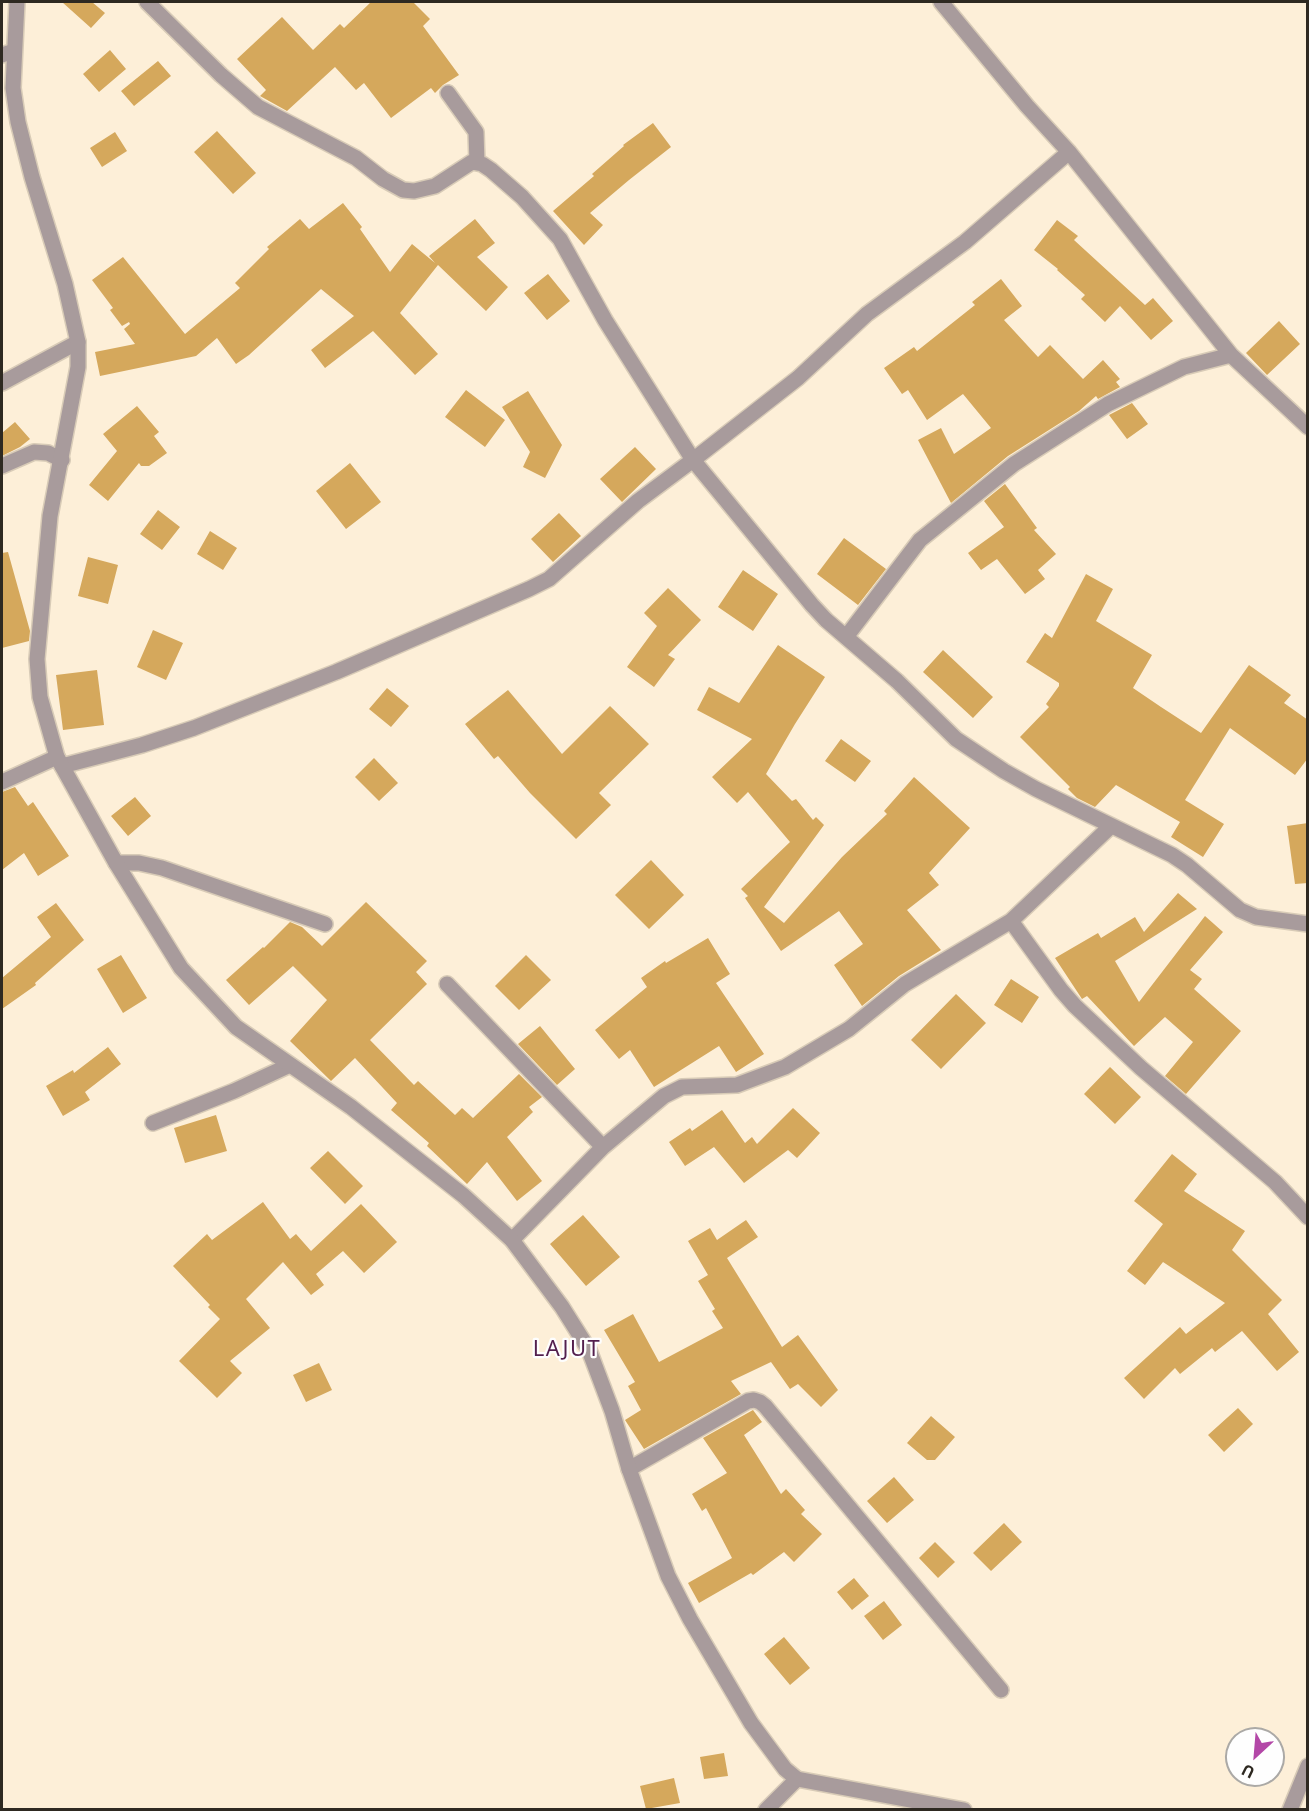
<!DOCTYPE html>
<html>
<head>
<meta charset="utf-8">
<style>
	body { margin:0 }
	#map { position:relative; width:1309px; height:1811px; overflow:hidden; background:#fdefd8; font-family:"Noto Sans",sans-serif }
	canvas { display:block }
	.frame { position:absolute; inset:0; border:3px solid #2e2921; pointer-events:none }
	.north { position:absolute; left:1225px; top:1727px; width:60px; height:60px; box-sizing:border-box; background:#fefefe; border:2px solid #aba9a6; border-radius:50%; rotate:206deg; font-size:16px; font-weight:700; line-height:24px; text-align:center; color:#2e2921 }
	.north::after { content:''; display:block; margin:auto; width:21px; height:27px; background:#b347a7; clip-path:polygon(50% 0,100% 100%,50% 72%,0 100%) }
</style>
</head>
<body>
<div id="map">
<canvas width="1309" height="1811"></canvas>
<div class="frame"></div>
<div class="north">U</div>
</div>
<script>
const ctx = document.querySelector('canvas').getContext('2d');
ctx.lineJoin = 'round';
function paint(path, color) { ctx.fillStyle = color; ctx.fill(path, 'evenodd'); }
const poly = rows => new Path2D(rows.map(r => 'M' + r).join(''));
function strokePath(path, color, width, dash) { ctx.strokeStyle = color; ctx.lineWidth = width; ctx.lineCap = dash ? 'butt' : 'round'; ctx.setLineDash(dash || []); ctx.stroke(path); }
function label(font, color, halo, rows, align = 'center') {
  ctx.font = font + ' "Noto Sans",sans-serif'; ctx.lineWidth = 4.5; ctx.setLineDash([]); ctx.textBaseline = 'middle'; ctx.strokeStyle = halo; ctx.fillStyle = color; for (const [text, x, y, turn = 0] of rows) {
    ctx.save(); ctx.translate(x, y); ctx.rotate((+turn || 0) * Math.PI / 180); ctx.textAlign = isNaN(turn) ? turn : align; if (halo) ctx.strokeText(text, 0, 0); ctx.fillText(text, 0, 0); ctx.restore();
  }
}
paint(poly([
	[62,2,92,2,105,13,91,28],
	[371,2,413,2,430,19,423,26,459,75,443,85,435,93,431,88,391,118,364,83,356,90,335,67,287,111,260,96,266,90,237,59,282,17,313,50,340,24,344,28],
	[110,50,126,69,99,92,83,74],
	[158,61,171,76,134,106,121,91],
	[653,123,671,147,629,180,590,213,603,225,584,245,553,211,594,176,592,174,624,146,623,145],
	[217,131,256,173,233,194,194,152],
	[115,132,127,151,102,167,90,148],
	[343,203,362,227,360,229,390,272,412,244,435,263,429,256,475,219,495,243,477,257,508,287,486,311,438,265,400,313,438,354,415,375,373,331,325,368,311,350,354,316,321,289,249,355,236,364,217,338,196,356,100,376,95,352,135,344,124,329,130,324,129,322,122,326,110,310,113,308,92,280,123,257,185,334,240,288,235,283,269,249,267,247,300,219,309,229],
	[1057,220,1078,236,1074,240,1145,305,1153,298,1173,321,1151,340,1120,306,1105,322,1081,299,1085,295,1057,270,1058,269,1034,250],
	[548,274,570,301,547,320,524,293],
	[1001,279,1022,306,1004,320,1038,357,1050,345,1083,379,1103,360,1120,379,1116,382,1120,387,1098,399,1096,396,1079,411,1008,456,951,503,918,440,941,428,954,454,991,428,963,394,927,420,908,390,902,394,884,368,914,347,917,351,975,305,972,302],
	[1279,321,1300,344,1267,375,1246,353],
	[466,390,505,420,485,447,445,417],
	[528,391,562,445,545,478,523,467,530,452,502,407],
	[1132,403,1148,424,1127,439,1109,415],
	[137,406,159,432,154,436,167,453,149,466,141,466,139,463,108,501,89,485,117,451,103,434],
	[15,422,30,439,20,447,2,456,2,433],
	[635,447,656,469,622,502,600,479],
	[350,463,381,502,346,529,316,491],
	[1005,484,1037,528,1034,530,1056,554,1038,570,1045,579,1025,594,997,559,981,570,968,553,1004,527,984,501],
	[158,510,180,527,162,550,140,534],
	[559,513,581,536,553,562,531,539],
	[210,531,237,548,223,570,197,554],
	[844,538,886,569,858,605,817,574],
	[8,552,30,631,29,641,2,648,2,553],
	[88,557,118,565,108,604,78,596],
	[743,570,778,594,753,631,718,607],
	[1086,574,1113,589,1096,621,1152,655,1133,688,1161,707,1201,733,1249,665,1291,695,1284,703,1308,720,1308,758,1295,775,1230,728,1185,800,1224,824,1203,857,1171,837,1180,822,1116,785,1095,807,1077,798,1068,789,1070,787,1020,737,1049,707,1046,704,1059,686,1059,683,1026,662,1045,633,1052,638],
	[668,588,701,620,668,655,675,659,654,687,627,667,657,626,644,613],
	[153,630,183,643,166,680,137,667],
	[778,645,825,677,795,724,766,774,792,801,796,799,813,820,816,817,824,825,764,907,784,923,842,857,887,814,884,811,914,777,970,828,929,873,939,885,907,910,941,950,899,976,862,1006,834,965,863,944,839,911,781,951,745,898,748,896,741,889,790,842,748,792,737,803,712,777,752,739,697,710,709,687,739,703],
	[943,650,993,697,973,718,923,672],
	[97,670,104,725,63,730,56,675],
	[387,688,409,706,391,727,369,709],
	[508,690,562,754,610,706,649,744,599,793,611,805,576,839,530,793,498,756,494,759,465,724],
	[841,739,871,761,855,782,825,761],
	[374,758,398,783,379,801,355,777],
	[15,787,28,806,33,802,69,856,38,876,24,853,2,870,2,792],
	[135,797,151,816,128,836,111,816],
	[1308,823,1308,883,1295,884,1287,826],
	[651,860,684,895,649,929,615,895],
	[1178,893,1197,909,1115,961,1139,1002,1205,916,1223,932,1190,970,1202,979,1194,989,1241,1031,1186,1094,1165,1076,1193,1042,1165,1017,1134,1046,1087,996,1082,999,1055,958,1098,933,1101,938,1135,917,1144,932],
	[366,902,427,961,416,972,427,984,370,1040,414,1085,418,1081,455,1115,462,1108,473,1118,519,1074,542,1097,529,1107,533,1112,507,1137,542,1181,517,1201,487,1162,467,1184,427,1146,429,1143,391,1110,397,1103,355,1058,331,1081,290,1041,327,1000,293,966,249,1005,226,980,263,947,264,948,290,922,302,927,322,946],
	[56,903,84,940,35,983,36,985,2,1009,2,978,51,937,37,917],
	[708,938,730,974,716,983,764,1054,736,1072,719,1046,654,1087,630,1050,619,1059,595,1030,647,987,641,978,665,961,666,963],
	[121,955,147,998,123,1013,97,969],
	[526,955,551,980,519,1010,495,986],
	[1011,979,1039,997,1022,1023,994,1005],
	[956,994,986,1023,941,1069,911,1040],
	[540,1026,575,1069,557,1085,518,1044],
	[108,1047,121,1064,85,1092,90,1100,63,1116,46,1086,73,1070,74,1073],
	[1110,1067,1141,1097,1115,1124,1084,1094],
	[793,1108,820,1133,797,1158,788,1150,744,1183,714,1147,685,1166,669,1142,690,1128,692,1131,722,1110,745,1143,752,1137,757,1144],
	[216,1115,227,1151,185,1163,174,1128],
	[328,1151,363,1186,345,1204,310,1168],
	[1172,1154,1197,1174,1184,1191,1245,1231,1232,1250,1282,1300,1268,1314,1299,1352,1277,1371,1242,1331,1215,1352,1212,1348,1180,1374,1175,1368,1144,1399,1124,1378,1180,1327,1186,1334,1225,1303,1163,1262,1145,1285,1127,1271,1163,1224,1134,1201],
	[263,1202,290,1239,296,1234,311,1251,361,1204,397,1242,364,1273,343,1251,316,1274,324,1285,311,1295,283,1262,246,1299,270,1328,230,1361,242,1373,217,1398,179,1361,220,1319,208,1307,210,1305,173,1266,207,1234,212,1240],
	[583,1215,620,1257,586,1286,550,1244],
	[746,1220,758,1237,727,1258,782,1347,798,1335,838,1390,821,1407,798,1384,790,1389,771,1362,731,1381,741,1394,644,1449,625,1420,641,1410,628,1386,635,1382,604,1330,633,1314,659,1362,723,1328,712,1311,715,1309,698,1281,708,1275,688,1241,710,1228,717,1240],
	[319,1363,332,1390,306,1402,293,1375],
	[1238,1408,1253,1424,1224,1452,1208,1435],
	[753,1410,762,1422,744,1435,781,1494,786,1489,805,1510,801,1514,822,1534,794,1562,784,1552,753,1575,751,1573,699,1603,688,1583,732,1558,706,1508,702,1511,692,1494,727,1473,703,1438],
	[931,1416,955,1437,935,1460,927,1460,907,1443],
	[894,1477,914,1500,887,1523,867,1501],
	[1004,1523,1022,1542,991,1571,973,1553],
	[935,1542,955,1562,938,1578,919,1558],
	[854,1578,869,1596,852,1610,837,1592],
	[884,1601,902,1625,883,1640,864,1616],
	[784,1637,810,1668,790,1685,764,1654],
	[724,1753,728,1776,704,1779,700,1757],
	[674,1778,680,1803,646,1809,640,1786]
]), '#d5a85c');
const minor = poly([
	[941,2,1027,106,1069,152,1231,355,1308,427],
	[2,55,14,51],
	[448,93,476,132,477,163],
	[1069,152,965,242,867,314,798,378,693,460,812,605,826,620,897,681,956,739,1004,771,1036,789,1172,855,1187,865,1240,910,1256,917,1308,924],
	[2,383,78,342],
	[2,466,34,452,48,453,62,460],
	[846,637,920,540,1014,464,1108,404,1184,367,1231,355],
	[62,766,142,745,194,728,336,672,529,589,549,579,638,501,693,460,605,320,560,239,522,197,491,170,482,164,472,162,435,186,414,191,403,190,383,179,356,158,258,107,221,75,147,2],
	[2,782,57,757],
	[116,863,139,863,162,868,325,924],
	[1011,921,1061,990,1075,1006,1141,1068,1275,1182,1308,1217],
	[447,984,603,1147],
	[153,1123,234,1091,290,1065],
	[512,1240,603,1147,664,1096,682,1087,737,1085,785,1067,849,1029,905,984,1011,921,1111,826],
	[629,1469,748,1401,754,1400,760,1402,765,1406,1001,1690],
	[766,1810,797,1779],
	[1290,1810,1308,1766]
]);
const tertiary = poly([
	[17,2,13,88,18,122,32,177,65,284,78,342,78,367,50,516,37,659,40,697,57,757,116,863,181,968,236,1027,351,1107,464,1196,512,1240,562,1307,589,1350,612,1411,629,1469,668,1576,690,1619,751,1723,785,1769,797,1779,964,1810]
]);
strokePath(minor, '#d8cbb7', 18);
strokePath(tertiary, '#d8cbb7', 18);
strokePath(minor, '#a89b9c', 15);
strokePath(tertiary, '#a89b9c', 15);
ctx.letterSpacing = '1.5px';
label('22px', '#531f4d', '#fefefe', [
	["LAJUT",567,1350]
]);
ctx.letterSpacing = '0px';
</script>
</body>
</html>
